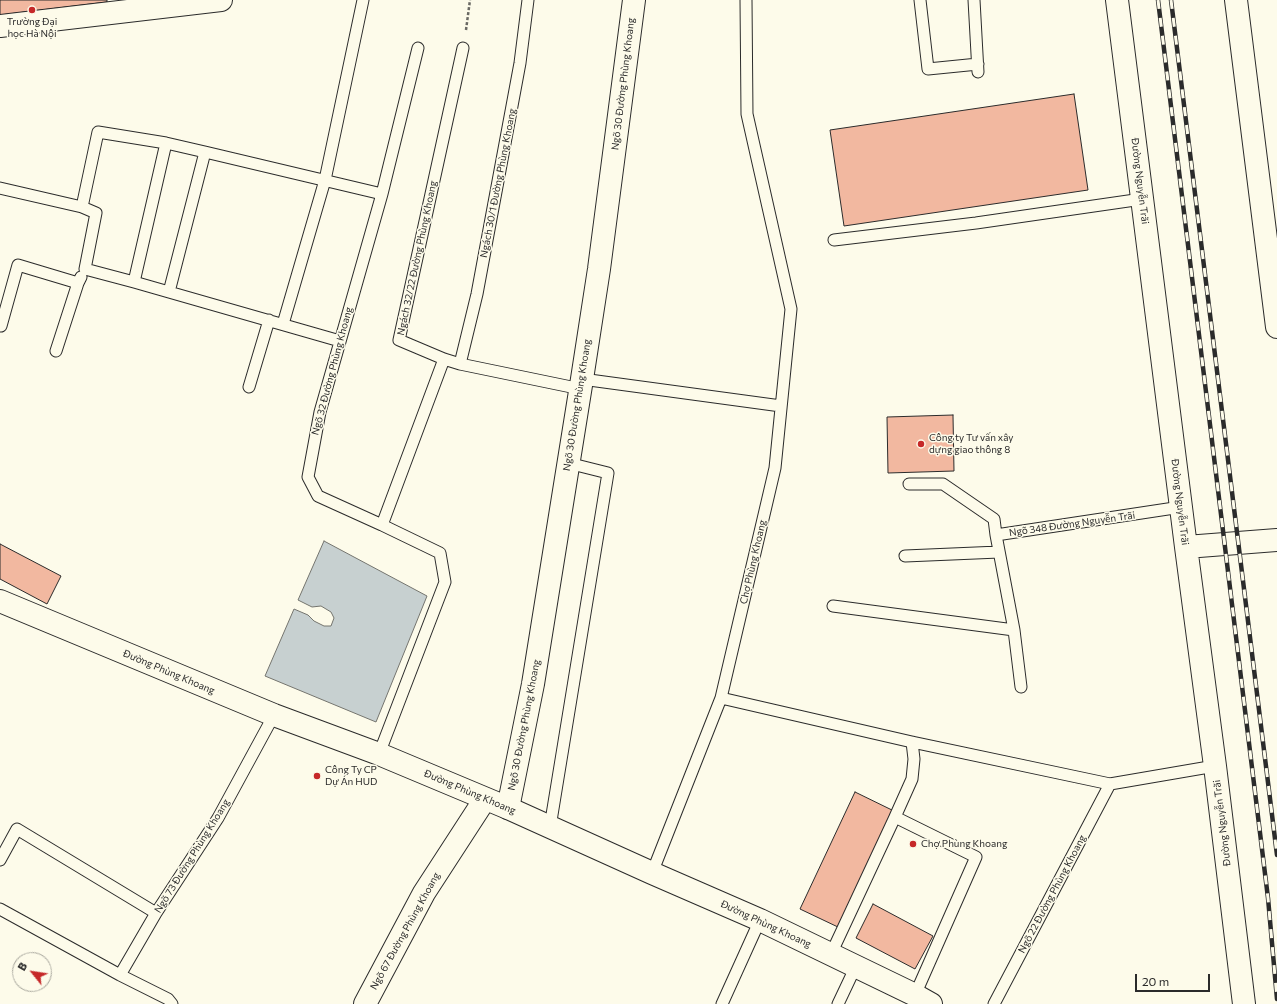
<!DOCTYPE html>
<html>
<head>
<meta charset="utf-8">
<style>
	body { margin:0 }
	#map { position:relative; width:1277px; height:1004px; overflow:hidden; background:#fdfbea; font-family:Commissioner,sans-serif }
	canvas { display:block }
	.north { position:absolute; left:12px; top:952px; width:40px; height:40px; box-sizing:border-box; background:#fdfbea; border:1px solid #a9a89e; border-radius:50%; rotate:300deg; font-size:11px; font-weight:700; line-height:16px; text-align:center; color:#2b2b2b }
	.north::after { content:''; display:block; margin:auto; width:14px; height:18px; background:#c62828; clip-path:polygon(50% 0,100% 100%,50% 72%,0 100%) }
	.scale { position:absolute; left:1135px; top:974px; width:75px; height:18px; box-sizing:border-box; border:2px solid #2b2b2b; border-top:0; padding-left:5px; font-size:12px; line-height:14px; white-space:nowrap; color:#2b2b2b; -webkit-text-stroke:3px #fdfbea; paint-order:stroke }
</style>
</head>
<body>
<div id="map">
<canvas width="1277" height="1004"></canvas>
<div class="north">B</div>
<div class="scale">20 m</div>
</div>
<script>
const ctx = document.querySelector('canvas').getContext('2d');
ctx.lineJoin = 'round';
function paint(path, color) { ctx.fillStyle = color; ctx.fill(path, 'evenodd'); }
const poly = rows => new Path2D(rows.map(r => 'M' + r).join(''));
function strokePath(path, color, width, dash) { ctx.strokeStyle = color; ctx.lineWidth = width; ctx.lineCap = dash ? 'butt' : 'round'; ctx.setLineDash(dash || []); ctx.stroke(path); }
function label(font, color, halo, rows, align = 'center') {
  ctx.font = font + ' Commissioner,sans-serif'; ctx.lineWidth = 3; ctx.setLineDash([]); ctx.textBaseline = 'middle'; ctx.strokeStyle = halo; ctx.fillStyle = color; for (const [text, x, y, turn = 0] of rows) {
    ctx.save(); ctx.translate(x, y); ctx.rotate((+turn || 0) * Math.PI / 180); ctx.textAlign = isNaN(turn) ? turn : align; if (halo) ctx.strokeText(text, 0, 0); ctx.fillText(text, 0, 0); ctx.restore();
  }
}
const water = poly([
	[324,541,427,596,376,722,265,676,294,609,308,615,314,621,324,626,331,626,334,618,331,612,321,606,312,607,298,600,324,541]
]);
paint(water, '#c7d0d0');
strokePath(water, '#74746e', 1);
const building = poly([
	[0,0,107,0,107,2,0,15,0,0],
	[1074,94,1088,190,844,226,830,130,1074,94],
	[953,415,954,471,888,473,887,417,953,415],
	[0,544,61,576,47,604,0,579,0,544],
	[855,792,896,812,840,928,800,909,855,792],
	[873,904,933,936,915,969,856,938,873,904]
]);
paint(building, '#f2b8a0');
strokePath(building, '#2b2b2b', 1);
const service = poly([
	[920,0,928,69,978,64],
	[974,0,978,72],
	[463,48,399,340,444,359,460,364,581,389],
	[0,188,82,207,96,213,85,269,134,282,340,341],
	[82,207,98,132,166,143,205,152],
	[834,240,976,223,1142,199],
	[134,282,166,143],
	[169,292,205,152,382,194],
	[283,324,325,180,363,0],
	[1,326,18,265,78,283],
	[56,351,78,283,81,277],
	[460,364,477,294,520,63,528,0],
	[582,379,781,406],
	[249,387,269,320],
	[909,484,943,484,994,519,996,535],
	[382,525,444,359],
	[905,556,999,552],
	[833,606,1014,630],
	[1021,687,1014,630,996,535,1181,507],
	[721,698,912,742,1110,784,1215,766],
	[379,754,445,582,440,553,382,525,318,496,308,477,320,412,382,194,418,48],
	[895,817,912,779,914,759,912,742],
	[550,827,608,473,568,463],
	[0,860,17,829,156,913],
	[652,873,721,698,775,468,791,309,747,114,746,0],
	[0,909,120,975,168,999,172,1004],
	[831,954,895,817,976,857,915,995],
	[120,975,156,913,218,818,274,715],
	[722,1004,760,920],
	[838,1004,856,966],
	[994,1004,1110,784]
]);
const minor = poly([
	[0,26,221,0],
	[508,808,533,684,582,379,599,269,634,0],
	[365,1004,424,893,485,799]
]);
const tertiary = poly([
	[0,601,274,715,379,754,508,808,652,873,760,920,915,995,931,1004]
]);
const trunk = poly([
	[1117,0,1186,547,1215,766,1244,1004],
	[1236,0,1277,327],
	[1186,547,1277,540]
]);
strokePath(service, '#2b2b2b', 13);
strokePath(minor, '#2b2b2b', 24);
strokePath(tertiary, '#2b2b2b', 24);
strokePath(trunk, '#2b2b2b', 24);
strokePath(poly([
	[466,30,470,0]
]), '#6a6964', 2.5, [3, 2]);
strokePath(service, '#fdfbea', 11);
strokePath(minor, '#fdfbea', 22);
strokePath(tertiary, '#fdfbea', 22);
strokePath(trunk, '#fdfbea', 22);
const rail = poly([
	[1158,0,1268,898,1277,999],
	[1171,0,1277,855]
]);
strokePath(rail, '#2b2b2b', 4.5);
strokePath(rail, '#fdfbea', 3, [9]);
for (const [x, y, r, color] of [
	[32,10,4,"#c62828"],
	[921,444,4,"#c62828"],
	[317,776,4,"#c62828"],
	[913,844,4,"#c62828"]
]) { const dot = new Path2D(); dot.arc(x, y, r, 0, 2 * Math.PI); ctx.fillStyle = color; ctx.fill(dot); strokePath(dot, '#fdfbea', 1.5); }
label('10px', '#2b2b2b', '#fdfbea', [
	["Trường Đại",32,22,"center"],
	["học Hà Nội",32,34,"center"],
	["Công ty Tư vấn xây",929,438],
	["dựng giao thông 8",929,450],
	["Công Ty CP",325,770],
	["Dự Án HUD",325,782],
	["Chợ Phùng Khoang",921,844]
], 'left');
label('10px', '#2b2b2b', '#fdfbea', [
	["Ngõ 30 Đường Phùng Khoang",623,84,-83],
	["Đường Nguyễn Trãi",1140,181,83],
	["Ngách 30/1 Đường Phùng Khoang",498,183,-79],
	["Ngách 32/22 Đường Phùng Khoang",417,258,-78],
	["Ngõ 32 Đường Phùng Khoang",332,371,-75],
	["Ngõ 30 Đường Phùng Khoang",577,405,-81],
	["Đường Nguyễn Trãi",1180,502,83],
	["Ngõ 348 Đường Nguyễn Trãi",1072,524,-8],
	["Chợ Phùng Khoang",753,562,-77],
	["Đường Phùng Khoang",169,672,23],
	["Ngõ 30 Đường Phùng Khoang",524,725,-79],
	["Đường Phùng Khoang",470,792,23],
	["Đường Nguyễn Trãi",1222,823,-97],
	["Ngõ 73 Đường Phùng Khoang",192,856,-58],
	["Ngõ 22 Đường Phùng Khoang",1052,894,-62],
	["Đường Phùng Khoang",766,924,25],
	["Ngõ 67 Đường Phùng Khoang",405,931,-61]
]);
</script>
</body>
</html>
